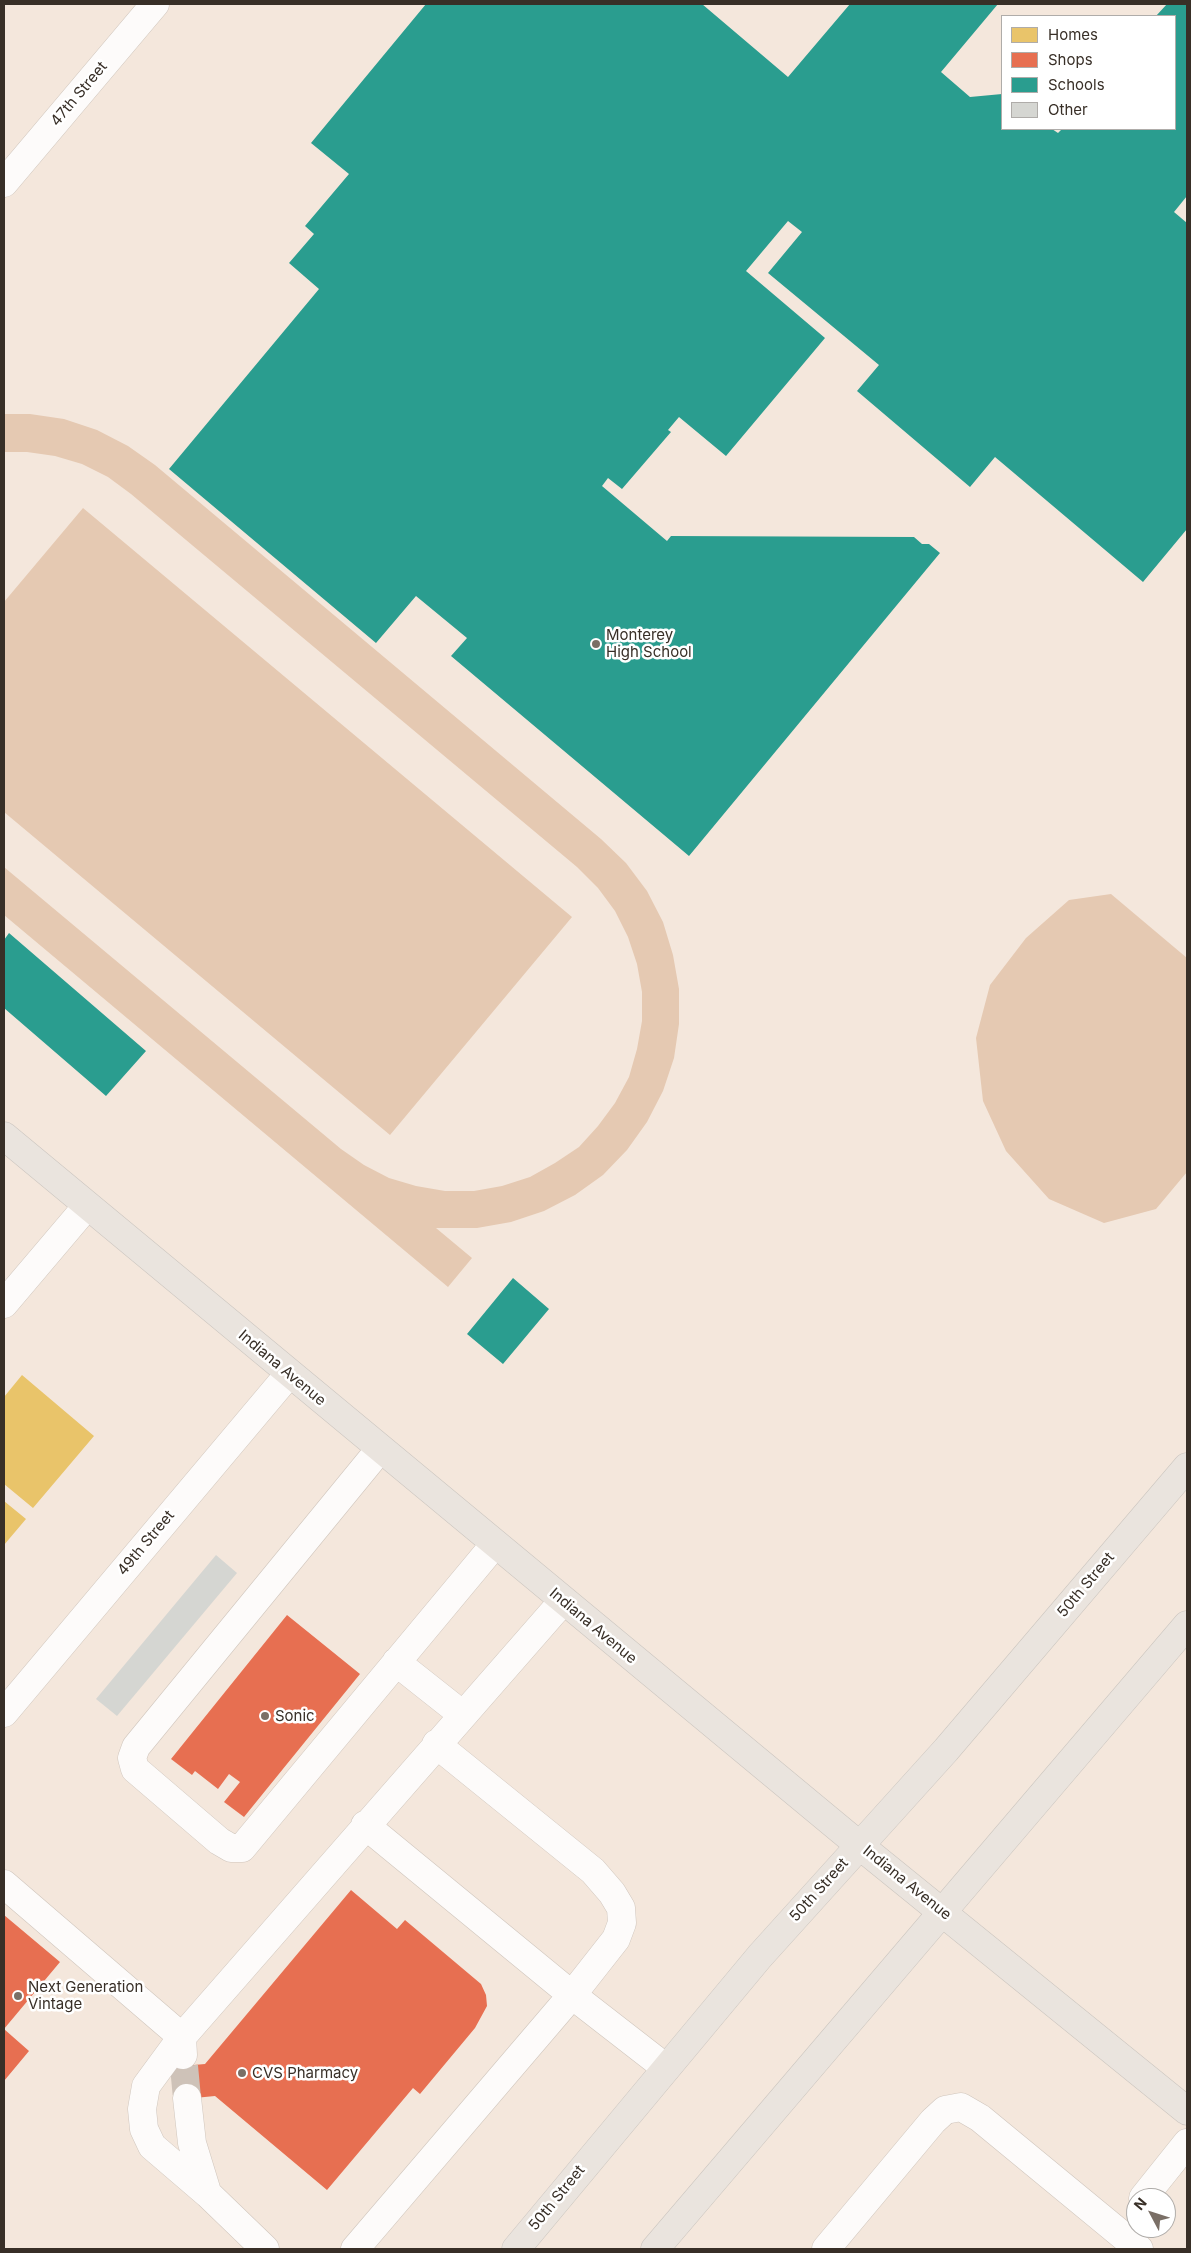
<!DOCTYPE html>
<html>
<head>
<meta charset="utf-8">
<style>
	body { margin:0 }
	#map { position:relative; width:1191px; height:2253px; overflow:hidden; background:#f4e7dc; font-family:Inter,sans-serif }
	canvas { display:block }
	.frame { position:absolute; inset:0; border:5px solid #382f27; pointer-events:none }
	.legend { position:absolute; left:1001px; top:15px; width:175px; height:115px; box-sizing:border-box; background:#fff; border:1px solid #afaca9; margin:0; padding:6px 9px; list-style:none; font-size:15px; color:#382f27 }
	.legend li { display:flex; align-items:center; gap:10px; height:25px }
	.legend b { width:25px; border:1px solid #afaca9 }
	.north { position:absolute; left:1126px; top:2188px; width:50px; height:50px; box-sizing:border-box; background:#fff; border:1px solid #afaca9; border-radius:50%; rotate:310deg; font-size:14px; font-weight:700; line-height:20px; text-align:center; color:#382f27 }
	.north::after { content:''; display:block; margin:auto; width:18px; height:22px; background:#7a6f66; clip-path:polygon(50% 0,100% 100%,50% 72%,0 100%) }
</style>
</head>
<body>
<div id="map">
<canvas width="1191" height="2253"></canvas>
<div class="frame"></div>
<ul class="legend">
<li><b style="height:14px;background:#e9c46a"></b>Homes</li>
<li><b style="height:14px;background:#e76f51"></b>Shops</li>
<li><b style="height:14px;background:#2a9d8f"></b>Schools</li>
<li><b style="height:14px;background:#d5d6d2"></b>Other</li>
</ul>
<div class="north">N</div>
</div>
<script>
const ctx = document.querySelector('canvas').getContext('2d');
ctx.lineJoin = 'round';
function paint(path, color) { ctx.fillStyle = color; ctx.fill(path, 'evenodd'); }
const poly = rows => new Path2D(rows.map(r => 'M' + r).join(''));
function strokePath(path, color, width, dash) { ctx.strokeStyle = color; ctx.lineWidth = width; ctx.lineCap = dash ? 'butt' : 'round'; ctx.setLineDash(dash || []); ctx.stroke(path); }
function label(font, color, halo, rows, align = 'center') {
  ctx.font = font + ' Inter,sans-serif'; ctx.lineWidth = 5; ctx.setLineDash([]); ctx.textBaseline = 'middle'; ctx.strokeStyle = halo; ctx.fillStyle = color; for (const [text, x, y, turn = 0] of rows) {
    ctx.save(); ctx.translate(x, y); ctx.rotate((+turn || 0) * Math.PI / 180); ctx.textAlign = isNaN(turn) ? turn : align; if (halo) ctx.strokeText(text, 0, 0); ctx.fillText(text, 0, 0); ctx.restore();
  }
}
paint(poly([
	[4,414,30,414,64,419,97,430,128,446,155,465,601,839,626,863,647,891,663,922,673,955,679,989,679,1024,674,1058,663,1091,647,1122,627,1150,603,1175,575,1195,544,1211,511,1222,477,1228,436,1228,472,1258,448,1287,4,915,4,867,341,1149,364,1165,389,1178,416,1186,445,1191,474,1191,502,1186,530,1177,555,1163,579,1147,598,1126,615,1103,629,1077,637,1049,642,1021,642,992,637,964,628,937,615,911,598,888,577,867,131,494,108,477,82,464,55,456,27,452,4,452],
	[83,508,572,917,390,1135,4,812,4,602],
	[1111,894,1187,958,1187,1172,1156,1209,1104,1223,1049,1199,1006,1151,983,1101,976,1038,990,985,1026,938,1069,900]
]), '#e5c9b2');
paint(poly([
	[22,1375,94,1436,33,1508,4,1484,4,1397],
	[4,1501,26,1519,4,1545]
]), '#e9c46a');
paint(poly([
	[287,1615,360,1674,244,1817,224,1802,240,1782,229,1774,218,1789,195,1771,192,1775,171,1759],
	[351,1890,397,1929,405,1920,481,1984,486,1995,487,2006,475,2028,420,2094,413,2088,327,2190,215,2096,174,2100,171,2067,205,2064],
	[4,1915,60,1962,4,2029],
	[4,2029,29,2051,4,2081]
]), '#e76f51');
paint(poly([
	[426,4,702,4,788,77,850,4,998,4,941,72,970,97,1002,94,1002,129,1052,129,1058,133,1062,129,1175,129,1175,16,1156,16,1167,4,1187,4,1187,196,1174,212,1187,223,1187,529,1143,582,995,457,970,487,857,391,879,365,768,273,802,232,788,221,746,271,825,338,726,456,679,417,668,430,671,432,622,489,608,478,602,486,667,541,671,536,914,537,922,544,929,544,940,553,689,856,451,656,467,638,416,596,376,643,169,469,319,289,289,263,314,234,305,226,349,174,311,143],
	[9,933,146,1051,106,1096,4,1008,4,940],
	[513,1278,549,1309,503,1364,467,1334]
]), '#2a9d8f');
paint(poly([
	[216,1555,237,1573,117,1716,96,1699]
]), '#d5d6d2');
strokePath(poly([
	[184,2066,187,2098]
]), '#cec2b8', 28, [28, 14]);
const minor = poly([
	[4,183,155,4],
	[4,1304,87,1206],
	[380,1449,136,1747,132,1758,135,1769,219,1841,231,1848,242,1848,495,1544],
	[396,1662,463,1715],
	[4,1713,289,1374],
	[365,1825,572,1995,666,2068],
	[4,1884,182,2037,183,2055],
	[187,2098,192,2143,207,2192],
	[1143,2198,1187,2143],
	[265,2249,208,2194,152,2146,144,2129,142,2109,146,2086,182,2037,563,1601],
	[355,2249,572,1995,616,1939,622,1923,621,1908,612,1893,593,1871,436,1744],
	[826,2249,933,2121,945,2110,961,2107,980,2118,1139,2249]
]);
const major = poly([
	[4,1136,859,1845,1187,2111],
	[516,2249,760,1956,946,1750,1187,1467],
	[655,2249,1187,1625]
]);
strokePath(minor, '#cfc5bc', 29);
strokePath(major, '#cbc5bf', 29);
strokePath(minor, '#fdfbfa', 28);
strokePath(major, '#eae4de', 28);
for (const [x, y, r, color] of [
	[596,644,5,"#7a6f66"],
	[265,1716,5,"#7a6f66"],
	[18,1996,5,"#7a6f66"],
	[242,2073,5,"#7a6f66"]
]) { const dot = new Path2D(); dot.arc(x, y, r, 0, 2 * Math.PI); ctx.fillStyle = color; ctx.fill(dot); strokePath(dot, '#fff', 2); }
label('15px', '#382f27', '#fff', [
	["47th Street",79,94,-50],
	["Indiana Avenue",282,1368,40],
	["49th Street",146,1543,-50],
	["50th Street",1086,1585,-50],
	["Indiana Avenue",593,1626,40],
	["Indiana Avenue",907,1883,39],
	["50th Street",819,1890,-48],
	["50th Street",557,2198,-51]
]);
label('15px', '#382f27', '#fff', [
	["Monterey",606,635],
	["High School",606,652],
	["Sonic",275,1716],
	["Next Generation",28,1987],
	["Vintage",28,2004],
	["CVS Pharmacy",252,2073]
], 'left');
</script>
</body>
</html>
